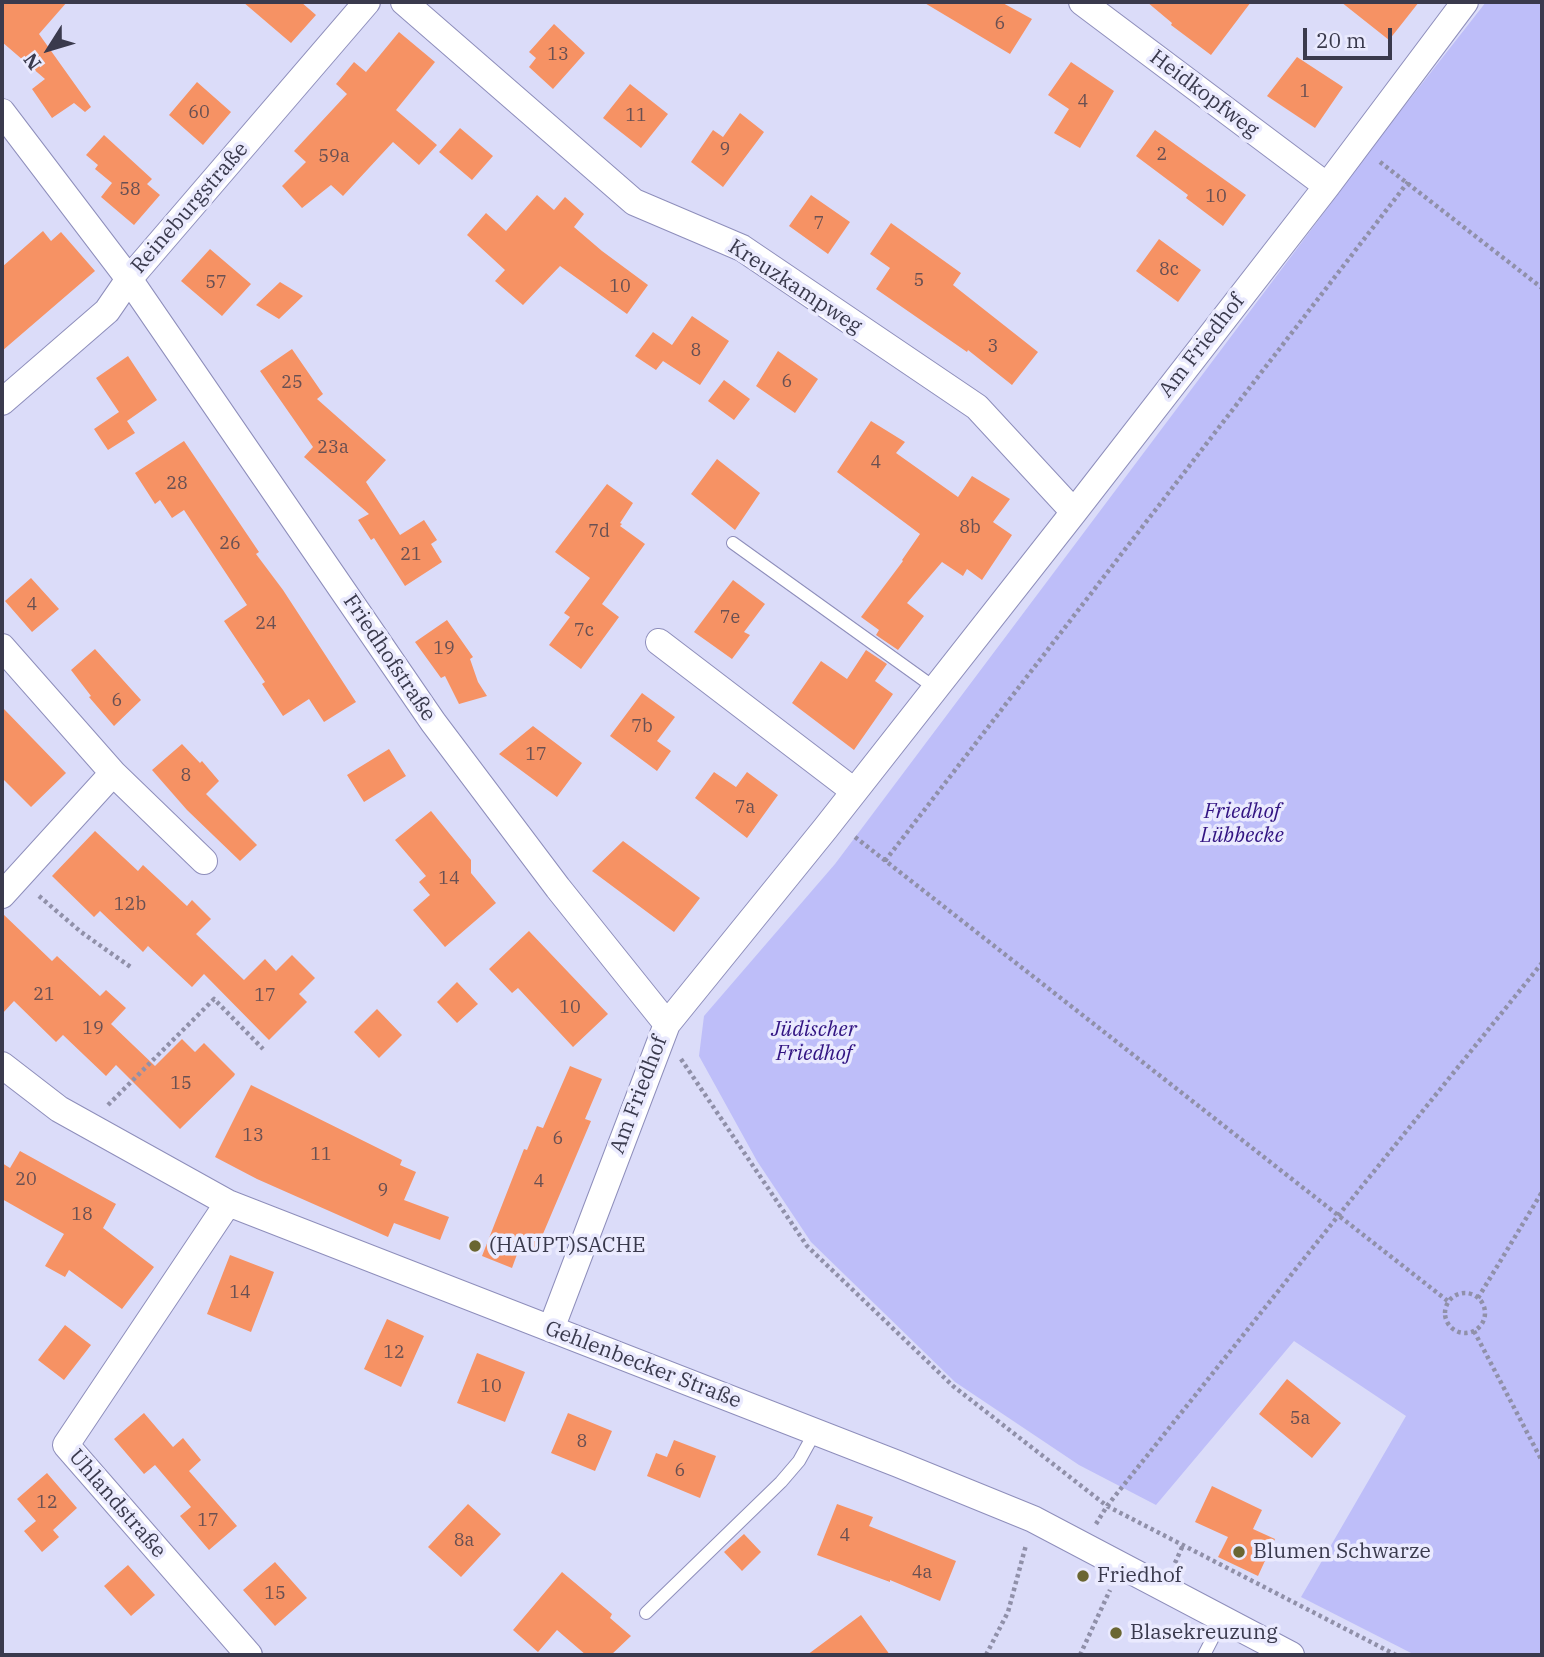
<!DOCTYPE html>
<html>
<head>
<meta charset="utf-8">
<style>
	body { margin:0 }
	#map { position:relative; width:1544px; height:1657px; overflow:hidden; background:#dbdcf9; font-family:"IBM Plex Serif",serif }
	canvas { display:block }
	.frame { position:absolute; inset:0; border:4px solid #3a3a4d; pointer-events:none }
	.north { position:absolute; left:14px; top:14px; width:70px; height:70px; -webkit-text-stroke:5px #eaeafe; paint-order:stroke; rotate:233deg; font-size:19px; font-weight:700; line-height:28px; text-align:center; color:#3a3a4d }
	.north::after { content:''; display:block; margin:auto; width:24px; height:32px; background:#3a3a4d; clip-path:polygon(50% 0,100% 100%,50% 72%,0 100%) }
	.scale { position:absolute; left:1303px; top:28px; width:89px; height:32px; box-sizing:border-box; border:4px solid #3a3a4d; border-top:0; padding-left:9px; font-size:21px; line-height:24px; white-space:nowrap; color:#3a3a4d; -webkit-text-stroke:5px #eaeafe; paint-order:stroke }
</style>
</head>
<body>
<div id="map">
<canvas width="1544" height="1657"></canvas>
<div class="frame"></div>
<div class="north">N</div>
<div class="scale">20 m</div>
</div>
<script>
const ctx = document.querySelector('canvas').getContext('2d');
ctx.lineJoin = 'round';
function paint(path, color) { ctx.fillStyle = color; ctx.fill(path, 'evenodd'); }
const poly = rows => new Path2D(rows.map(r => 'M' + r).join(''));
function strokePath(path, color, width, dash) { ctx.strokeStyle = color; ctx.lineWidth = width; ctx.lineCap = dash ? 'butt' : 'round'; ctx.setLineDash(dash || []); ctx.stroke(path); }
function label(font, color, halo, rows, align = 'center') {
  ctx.font = font + ' "IBM Plex Serif",serif'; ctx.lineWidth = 7; ctx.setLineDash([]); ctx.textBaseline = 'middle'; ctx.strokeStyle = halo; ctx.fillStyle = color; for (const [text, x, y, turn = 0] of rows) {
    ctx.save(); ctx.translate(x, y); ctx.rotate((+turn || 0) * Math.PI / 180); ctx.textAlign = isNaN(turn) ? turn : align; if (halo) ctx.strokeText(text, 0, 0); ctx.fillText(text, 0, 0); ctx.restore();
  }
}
paint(poly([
	[1486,2,1542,2,1542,1655,1415,1655,1301,1597,1406,1416,1294,1341,1156,1505,1079,1465,955,1382,811,1242,757,1161,699,1056,704,1016,835,864,1395,118]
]), '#bebef9');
paint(poly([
	[2,2,67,2,39,34,91,107,85,112,74,103,52,118,32,89,45,79,2,42],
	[243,2,301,2,316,15,291,43],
	[923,2,1001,2,1032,19,1010,54],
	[1147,2,1251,2,1211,55,1171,25,1172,23],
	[1341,2,1419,2,1389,40],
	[554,24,585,53,553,89,529,67,536,58,529,52],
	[399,32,435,62,396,110,437,145,419,165,393,142,343,196,331,185,302,208,282,186,306,162,294,151,347,94,336,84,354,62,366,72],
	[1297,57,1343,87,1315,128,1267,96],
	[1071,62,1114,91,1080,148,1054,133,1069,109,1048,95],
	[197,82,231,112,203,145,169,115],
	[630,84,668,114,641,148,603,118],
	[740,113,764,132,723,187,691,162,713,130,723,137],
	[460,128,493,156,472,180,439,152],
	[1155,130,1246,195,1223,226,1186,198,1188,195,1136,156],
	[104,135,152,179,147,184,160,195,134,225,101,197,112,183,95,169,98,165,86,155],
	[537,195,554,210,565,197,584,214,574,227,602,251,648,285,627,314,560,266,523,305,495,281,505,270,467,235,486,213,506,231],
	[811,195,850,222,828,254,789,226],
	[891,223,961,273,953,285,1038,352,1012,385,968,350,967,352,876,289,890,268,870,254],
	[43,231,51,241,61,232,95,271,2,351,2,267],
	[1159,239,1201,270,1178,302,1136,271],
	[210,249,251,284,222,316,181,281],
	[280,282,303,296,279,319,256,305],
	[692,316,729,341,700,385,663,361,656,370,635,356,653,332,672,345],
	[292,349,323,394,317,399,386,460,366,482,400,535,424,520,437,540,431,544,442,562,405,586,374,538,371,540,358,520,369,514,304,457,313,447,260,371],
	[778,351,818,379,795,413,756,386],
	[128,356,157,400,127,421,135,433,108,450,94,429,119,412,96,378],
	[724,380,750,399,734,420,708,401],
	[871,421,905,442,896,453,958,497,972,476,1010,499,993,522,1012,535,982,580,967,569,963,576,942,562,907,603,924,616,898,650,876,635,879,630,861,617,903,561,902,560,920,534,837,472],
	[184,441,259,552,256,554,283,590,356,702,324,722,309,699,283,716,262,684,265,682,224,621,247,605,184,510,172,518,160,500,155,504,135,473],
	[717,459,760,493,735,530,691,494],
	[607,484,633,503,620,523,622,524,620,526,645,544,602,604,619,617,581,669,549,645,570,617,564,613,590,578,555,552],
	[31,578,59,609,32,632,5,601],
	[733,580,765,604,744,632,750,635,732,659,694,632],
	[447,620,473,657,470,659,478,682,487,696,459,704,445,676,441,678,415,642],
	[95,649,141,700,114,726,89,697,91,696,71,670],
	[866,650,887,664,875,681,893,694,854,750,792,703,821,661,847,679],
	[642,693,675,717,657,741,671,751,657,771,610,736],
	[2,707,66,773,31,807,2,778],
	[533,726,582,763,557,797,499,754],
	[182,744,200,763,202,761,219,781,206,794,257,845,240,861,187,810,152,770],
	[389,749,406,776,364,802,347,775],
	[714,772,736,787,747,772,778,795,747,838,695,798],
	[431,811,471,860,471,873,496,903,445,947,413,910,430,895,419,882,426,876,395,840],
	[95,831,138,871,143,865,187,906,192,900,211,919,196,934,244,980,265,959,276,971,292,955,315,978,299,994,307,1002,269,1040,204,974,192,987,148,946,143,952,100,911,94,917,52,876],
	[623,841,700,898,674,932,592,871],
	[2,913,52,961,57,956,100,996,106,990,126,1008,111,1024,155,1066,182,1039,195,1052,204,1043,235,1074,234,1076,180,1129,116,1065,106,1076,63,1035,56,1042,14,1001,2,1014],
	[529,931,608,1014,573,1047,518,988,512,993,489,969],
	[457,982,478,1004,457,1023,437,1002],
	[377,1009,402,1035,379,1058,354,1032],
	[570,1066,602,1079,585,1119,591,1121,534,1255,519,1249,512,1268,482,1256,524,1149,527,1150,537,1126,543,1128],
	[251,1085,402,1160,400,1165,416,1172,404,1200,449,1217,440,1240,394,1223,388,1237,257,1179,215,1157],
	[20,1151,116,1204,103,1228,154,1267,122,1309,69,1270,65,1277,45,1266,64,1234,2,1199,2,1163,10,1168],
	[230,1255,274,1272,251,1332,207,1314],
	[387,1319,424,1336,401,1387,364,1369],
	[65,1325,91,1345,64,1380,38,1360],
	[477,1353,525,1372,505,1422,457,1403],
	[1287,1379,1341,1423,1312,1458,1259,1414],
	[144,1413,173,1447,183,1438,201,1460,189,1471,237,1526,209,1550,180,1516,191,1507,155,1465,144,1474,114,1439],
	[568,1413,612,1431,595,1471,551,1453],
	[674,1440,716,1456,700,1498,647,1476,656,1453,667,1457],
	[47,1473,77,1508,53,1530,59,1537,42,1552,24,1531,36,1521,17,1499],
	[1212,1486,1262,1510,1253,1529,1275,1539,1258,1576,1218,1557,1228,1537,1195,1522],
	[468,1504,501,1534,461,1577,428,1547],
	[837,1504,873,1517,869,1526,956,1561,940,1601,890,1580,890,1582,817,1555],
	[744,1534,761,1552,742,1571,724,1552],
	[275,1562,307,1598,275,1626,243,1590],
	[128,1565,155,1595,131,1616,104,1586],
	[562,1572,612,1614,610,1618,631,1636,611,1655,586,1655,557,1630,538,1652,513,1630],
	[861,1615,890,1655,807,1655]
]), '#f69264');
const service = poly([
	[733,543,935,688],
	[646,1613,781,1482,799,1461,815,1432],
	[1204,1655,1223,1618]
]);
const minor = poly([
	[404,2,634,202,742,248,977,407,1074,512],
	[1082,2,1327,186],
	[2,112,129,279,433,722,558,888,667,1024],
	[2,402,107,311,129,279,367,2],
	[659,642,854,791],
	[2,647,113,773,204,861],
	[2,895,113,773],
	[2,1065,59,1109,228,1203,898,1464,1033,1519,1291,1655],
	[228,1203,66,1445,249,1655],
	[551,1329,667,1024,825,829,1074,512,1327,186,1465,2]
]);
strokePath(service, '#8e8ebb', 14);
strokePath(minor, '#8e8ebb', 28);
strokePath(poly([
	[1380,162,1542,288],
	[855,837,1449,1302],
	[885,861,1408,182],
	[39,896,81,932,132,968],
	[681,1059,807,1246,953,1386,1107,1506,1396,1655],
	[108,1105,214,999,263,1049],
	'1445 1313a20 20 0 1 1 40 0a20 20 0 1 1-40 0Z',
	[1478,1298,1542,1192],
	[1474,1331,1542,1461],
	[1096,1524,1107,1506,1338,1216,1542,963],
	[1175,1563,1183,1545],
	[986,1655,1008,1612,1026,1545],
	[1080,1655,1110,1590]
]), '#9090a9', 4.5, [3.5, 3.5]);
strokePath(service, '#fff', 12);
strokePath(minor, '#fff', 26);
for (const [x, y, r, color] of [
	[475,1246,7,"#6a6632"],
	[1239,1552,7,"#6a6632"],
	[1083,1576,7,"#6a6632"],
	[1116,1633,7,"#6a6632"]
]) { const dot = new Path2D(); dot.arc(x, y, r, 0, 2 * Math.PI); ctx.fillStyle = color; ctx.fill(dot); strokePath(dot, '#eaeafe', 2.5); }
label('18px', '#695053', null, [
	["6",1000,24],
	["13",558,55],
	["1",1305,92],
	["4",1083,102],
	["60",199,113],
	["11",636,116],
	["9",725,150],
	["2",1162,155],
	["59a",334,157],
	["58",130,190],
	["10",1216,197],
	["7",819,224],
	["8c",1169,270],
	["5",919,281],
	["57",216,283],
	["10",620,287],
	["3",993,347],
	["8",696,351],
	["6",787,382],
	["25",292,383],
	["23a",333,448],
	["4",876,463],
	["28",177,484],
	["8b",970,528],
	["7d",599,532],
	["26",230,544],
	["21",411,555],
	["4",32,605],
	["7e",730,618],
	["24",266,624],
	["7c",584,631],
	["19",444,649],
	["6",117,701],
	["7b",642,727],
	["17",536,755],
	["8",186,776],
	["7a",745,808],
	["14",449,879],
	["12b",130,905],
	["21",44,995],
	["17",265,996],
	["10",570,1008],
	["19",93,1029],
	["15",181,1084],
	["13",253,1136],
	["6",558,1139],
	["11",321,1155],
	["20",26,1180],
	["4",539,1182],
	["9",383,1191],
	["18",82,1215],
	["14",240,1293],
	["12",394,1353],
	["10",491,1387],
	["5a",1300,1419],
	["8",582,1442],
	["6",680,1471],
	["12",47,1503],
	["17",208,1521],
	["4",845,1536],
	["8a",464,1541],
	["4a",922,1573],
	["15",275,1594]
]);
label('21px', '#3a3a4d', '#eaeafe', [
	["Heidkopfweg",1204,94,37],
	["Reineburgstraße",190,208,-49],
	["Kreuzkampweg",795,287,33],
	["Am Friedhof",1202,346,-52],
	["Friedhofstraße",389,658,56],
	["Am Friedhof",639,1095,-69],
	["Gehlenbecker Straße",643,1365,21],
	["Uhlandstraße",117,1504,49]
]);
label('italic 21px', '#321482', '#eaeafe', [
	["Friedhof",1242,812],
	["Lübbecke",1242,836],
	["Jüdischer",814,1030],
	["Friedhof",814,1054]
]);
label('21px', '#3a3a4d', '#eaeafe', [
	["(HAUPT)SACHE",489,1246],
	["Blumen Schwarze",1253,1552],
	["Friedhof",1097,1576],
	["Blasekreuzung",1130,1633]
], 'left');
</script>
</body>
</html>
